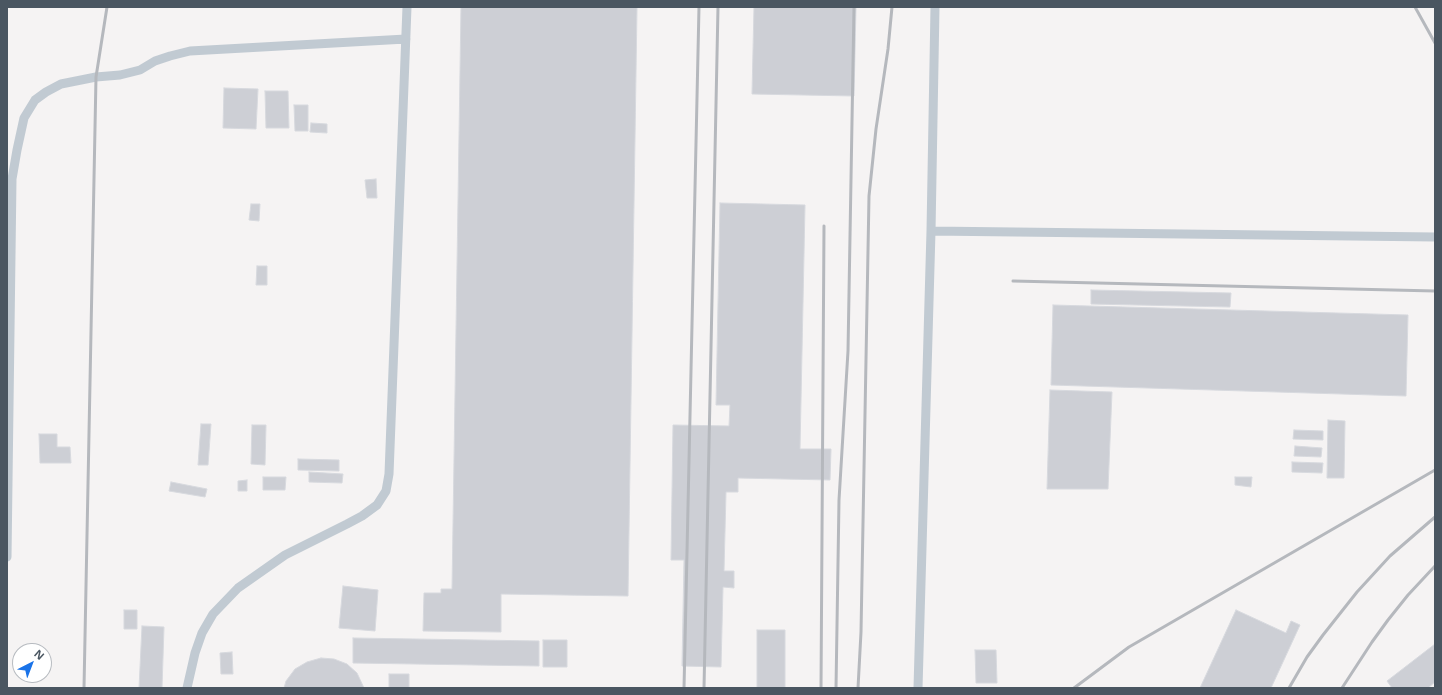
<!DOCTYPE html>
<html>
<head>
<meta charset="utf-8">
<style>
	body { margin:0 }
	#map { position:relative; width:1442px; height:695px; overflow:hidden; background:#f5f3f3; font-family:"Open Sans",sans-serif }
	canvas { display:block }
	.frame { position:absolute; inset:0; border:8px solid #4a5661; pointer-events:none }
	.north { position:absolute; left:12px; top:643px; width:40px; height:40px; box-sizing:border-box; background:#fff; border:1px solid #b7bbc0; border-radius:50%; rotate:42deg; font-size:11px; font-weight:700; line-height:16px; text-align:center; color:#4a5661 }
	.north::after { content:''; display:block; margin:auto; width:14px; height:18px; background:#1a73e8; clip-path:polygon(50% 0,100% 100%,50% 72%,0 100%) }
</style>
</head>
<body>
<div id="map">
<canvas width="1442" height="695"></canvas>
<div class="frame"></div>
<div class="north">N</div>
</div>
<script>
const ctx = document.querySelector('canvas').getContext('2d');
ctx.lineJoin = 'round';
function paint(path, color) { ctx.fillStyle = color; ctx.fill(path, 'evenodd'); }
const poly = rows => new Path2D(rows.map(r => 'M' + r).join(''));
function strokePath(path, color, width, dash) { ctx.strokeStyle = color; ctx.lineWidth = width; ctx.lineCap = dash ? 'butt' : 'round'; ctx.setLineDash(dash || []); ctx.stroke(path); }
const building = poly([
	[461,7,637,7,628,596,501,594,501,632,423,631,424,593,441,593,441,589,452,589,461,7],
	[754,7,856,7,854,96,752,94,754,7],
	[224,88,258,89,256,129,223,128,224,88],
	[265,91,288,91,289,128,266,128,265,91],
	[294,105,308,105,308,131,295,131,294,105],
	[311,123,327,124,327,133,310,132,311,123],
	[376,179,377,198,367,198,365,180,376,179],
	[720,203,805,205,800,449,831,449,830,480,738,478,738,492,726,492,724,571,734,571,734,588,723,587,721,667,682,666,684,560,671,560,673,425,729,426,730,405,716,405,720,203],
	[251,204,260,204,259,221,249,220,251,204],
	[257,266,267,266,267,285,256,285,257,266],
	[1091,290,1231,293,1230,307,1091,304,1091,290],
	[1053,305,1408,315,1406,396,1051,385,1053,305],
	[1050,390,1112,392,1108,489,1047,489,1050,390],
	[1328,420,1345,421,1344,478,1327,478,1328,420],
	[201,424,211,424,208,465,198,465,201,424],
	[252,425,266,425,265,465,251,464,252,425],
	[1294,430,1323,431,1323,440,1293,439,1294,430],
	[39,434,57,434,57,447,70,447,71,463,40,463,39,434],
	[1295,446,1322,448,1321,457,1294,456,1295,446],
	[298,459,339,460,339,471,298,470,298,459],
	[1292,462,1323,463,1322,473,1292,472,1292,462],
	[309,472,343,474,342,483,309,482,309,472],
	[263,477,286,477,285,490,263,490,263,477],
	[1235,477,1252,477,1251,487,1235,485,1235,477],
	[247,480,247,491,238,491,238,481,247,480],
	[171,482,207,489,205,497,169,491,171,482],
	[343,586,378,590,375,631,339,628,343,586],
	[124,610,137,610,137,629,124,629,124,610],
	[1236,610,1286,633,1291,621,1300,625,1271,688,1200,688,1236,610],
	[142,626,164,627,162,688,139,688,142,626],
	[757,630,785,630,785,688,757,688,757,630],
	[353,638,539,641,539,666,353,663,353,638],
	[543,640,567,640,567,667,543,667,543,640],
	[1435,644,1435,682,1428,688,1392,688,1387,681,1435,644],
	[975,650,996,650,997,683,976,683,975,650],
	[232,652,233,674,221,674,220,653,232,652],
	[321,658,334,659,347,664,357,673,364,688,284,688,286,681,295,669,307,662,321,658],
	[389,674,409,674,409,688,389,688,389,674]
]);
paint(building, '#cdcfd5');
strokePath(building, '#d7d9de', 1);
strokePath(poly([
	[931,231,1435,237],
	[7,557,12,179,17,150,24,118,35,100,46,92,61,84,96,77,120,75,140,70,155,61,170,56,190,51,406,39],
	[187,688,195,653,202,633,213,614,238,588,285,555,347,524,362,516,377,505,386,491,389,474,407,7],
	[918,688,931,231,935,7]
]), '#c1cad2', 9);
strokePath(poly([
	[1415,7,1435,43],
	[1013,281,1435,291],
	[84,688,96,77,107,7],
	[684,688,699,7],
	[704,688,718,7],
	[821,688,824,226],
	[836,688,839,500,848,351,854,7],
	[858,688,861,632,869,196,876,129,888,49,892,7],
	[1074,688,1129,647,1435,470],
	[1289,688,1307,657,1323,635,1357,592,1390,556,1435,517],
	[1342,688,1372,642,1388,620,1408,595,1435,566]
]), '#b5b8bd', 3);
</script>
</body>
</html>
